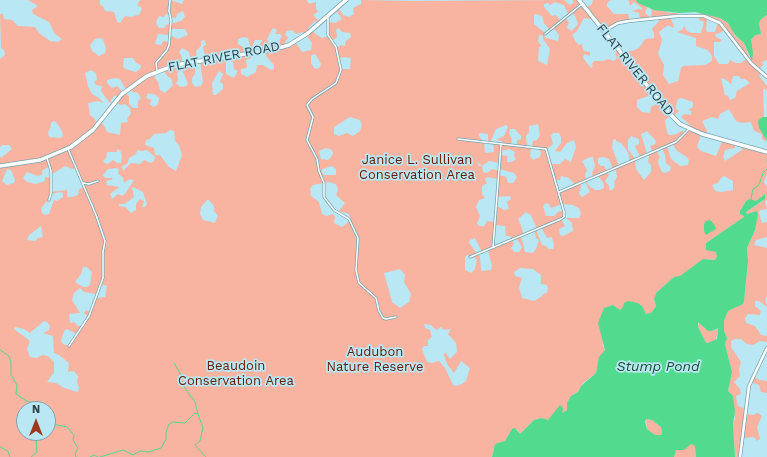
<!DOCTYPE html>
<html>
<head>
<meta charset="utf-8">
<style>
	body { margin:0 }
	#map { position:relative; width:767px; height:457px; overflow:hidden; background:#b9e7f3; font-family:"Work Sans",sans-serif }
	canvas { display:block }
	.north { position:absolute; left:16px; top:401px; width:40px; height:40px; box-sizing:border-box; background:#b9e7f3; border:1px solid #81a4ad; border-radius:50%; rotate:0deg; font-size:11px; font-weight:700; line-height:16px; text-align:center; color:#2d4045 }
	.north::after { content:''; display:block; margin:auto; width:14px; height:18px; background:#9f371c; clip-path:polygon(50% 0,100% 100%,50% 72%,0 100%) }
</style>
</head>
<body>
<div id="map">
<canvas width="767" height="457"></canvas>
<div class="north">N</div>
</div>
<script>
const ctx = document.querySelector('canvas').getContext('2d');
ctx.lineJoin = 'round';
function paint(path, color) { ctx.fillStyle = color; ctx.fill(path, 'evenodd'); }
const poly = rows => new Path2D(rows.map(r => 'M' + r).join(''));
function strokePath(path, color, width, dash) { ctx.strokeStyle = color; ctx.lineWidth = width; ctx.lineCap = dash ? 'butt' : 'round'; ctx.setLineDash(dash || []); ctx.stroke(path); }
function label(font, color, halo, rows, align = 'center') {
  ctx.font = font + ' "Work Sans",sans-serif'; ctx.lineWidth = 3.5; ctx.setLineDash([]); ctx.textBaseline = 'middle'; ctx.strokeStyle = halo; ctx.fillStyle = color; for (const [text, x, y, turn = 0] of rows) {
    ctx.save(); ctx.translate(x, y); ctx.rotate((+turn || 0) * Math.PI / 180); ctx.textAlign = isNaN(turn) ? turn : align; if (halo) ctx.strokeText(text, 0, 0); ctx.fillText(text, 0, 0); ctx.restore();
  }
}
paint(poly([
	[28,0,100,0,100,5,103,6,105,11,114,12,117,22,120,23,125,16,131,17,140,14,142,8,137,5,140,0,170,0,182,4,184,0,307,0,309,4,316,2,316,9,318,12,314,14,314,16,320,22,315,21,308,28,320,37,323,38,328,36,329,22,335,23,342,19,335,9,338,7,343,15,349,17,354,14,353,8,361,4,361,0,411,1,564,0,570,5,573,3,573,0,583,0,581,2,586,8,592,4,593,0,611,0,607,3,607,6,614,14,628,14,630,20,621,22,604,31,593,17,590,19,584,18,577,31,572,35,576,42,579,45,583,44,582,47,584,51,590,52,590,56,584,54,583,58,591,68,593,66,592,64,594,61,603,61,608,59,614,61,617,58,615,53,618,49,622,53,626,51,632,51,639,48,645,39,654,38,654,33,652,29,659,21,659,18,640,19,639,13,632,11,638,9,642,10,642,8,634,2,630,6,629,1,627,0,638,0,644,4,647,8,645,13,651,18,652,10,650,7,670,13,679,13,670,17,674,26,673,28,668,25,659,32,662,40,658,54,664,65,663,75,669,84,678,81,681,68,683,66,705,65,712,61,712,56,708,50,696,46,696,38,677,32,682,30,684,26,687,31,692,33,701,33,704,22,699,20,700,12,718,17,733,26,734,35,744,43,750,59,751,40,755,35,761,34,759,23,761,19,767,15,767,60,762,62,763,65,759,69,762,72,759,76,767,86,767,91,764,88,763,90,764,117,762,117,759,128,765,136,767,147,766,142,762,139,762,134,754,131,751,122,742,123,736,121,729,109,720,114,718,119,712,117,702,121,707,131,706,135,701,134,697,147,701,151,716,156,723,140,735,144,735,148,725,150,723,157,725,161,742,150,742,146,767,152,767,174,764,182,767,187,767,200,765,202,767,209,760,210,759,213,762,223,767,222,767,237,756,240,754,245,767,248,767,297,765,299,767,307,759,301,755,301,755,306,761,311,760,315,748,314,745,318,746,323,755,326,761,335,767,336,767,342,760,341,753,345,747,344,741,339,735,339,731,341,731,347,741,362,739,369,740,376,734,382,740,389,741,394,736,396,738,406,746,409,746,414,753,415,758,413,762,416,757,427,760,439,756,441,756,439,753,437,743,438,740,457,735,457,733,424,735,418,728,391,732,372,725,344,727,338,724,331,724,321,728,311,742,304,744,301,748,261,747,248,755,230,757,216,753,212,747,214,746,212,763,201,765,194,756,201,746,201,740,211,745,216,744,217,706,243,716,252,717,257,715,260,707,259,680,277,674,277,656,293,654,301,656,306,651,313,646,314,642,306,638,303,632,303,620,310,613,305,604,308,600,331,602,335,603,346,605,350,599,359,596,373,583,383,578,392,572,395,567,403,567,410,562,413,561,412,555,412,548,420,542,418,534,420,520,434,517,429,512,429,505,441,495,444,492,457,0,457,0,156,1,158,12,149,9,145,2,145,0,147,0,59,5,55,4,50,1,48,0,14,3,14,4,19,12,20,18,26,35,27,39,33,50,41,58,42,62,39,55,34,49,22,33,14,32,10,38,6],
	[555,2,564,5,568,14,572,12,575,16,578,24,572,31,567,28,569,22,565,18,561,21,556,15,552,16,544,7,544,4,548,3,550,5],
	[183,11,185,17,181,21,166,25,164,28,159,28,157,25,156,22,159,16,164,17,166,14,169,14,171,17,176,18,177,14],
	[536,14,542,16,544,23,550,30,553,28,556,31,559,35,558,41,546,38,544,35,545,33,534,24,534,15],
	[707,17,718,22,715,32,707,32,706,30],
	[273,28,277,30,275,34,280,34,282,36,279,41,281,47,276,48,274,43,268,42,267,39],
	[339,28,342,32,350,33,351,37,346,41,345,46,341,45,337,48,332,41,337,37,336,30],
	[170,29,185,29,188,35,178,39,169,35],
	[725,29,747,58,741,63,736,63,730,60,728,64,719,64,714,56,714,42,720,42,722,40,716,37,715,34,720,33],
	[292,30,296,34,302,32,306,35,312,43,311,50,302,52,295,42,286,45,285,42,288,38,285,34,287,31],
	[158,34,169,35,169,42,163,41,161,45,155,44],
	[539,35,543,36,543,39,550,49,547,65,538,61,539,47,542,46,538,42],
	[243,37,248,38,251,49,255,40,262,40,259,46,265,47,266,56,274,65,274,69,271,70,263,65,257,65,256,72,247,77,241,74,241,69,247,68,246,60,251,58,250,54,245,54,243,47,238,44,238,39],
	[99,38,103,39,106,48,105,53,99,56,92,51,90,45,95,39],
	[204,40,206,44,203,47,206,60,200,61,203,82,201,86,195,87,192,83,192,78,195,74,195,62,197,61,196,51,201,46,201,41],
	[182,48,189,52,191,62,182,64,182,57,179,52],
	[313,54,316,55,321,64,320,67,317,69,314,68,311,63,311,56],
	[343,57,351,58,350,69,342,69,340,58],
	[124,58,133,58,136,63,141,65,141,68,136,72,125,69,123,66],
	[226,61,233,62,234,69,238,71,234,78,226,74],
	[163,69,168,77,171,78,173,85,165,93,160,90,158,82,152,73],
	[91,70,96,73,97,80,94,82,96,85,102,86,101,91,109,102,113,104,110,101,115,95,118,98,116,102,120,105,125,104,130,108,131,114,127,118,128,122,121,123,120,135,107,132,103,124,100,122,97,124,94,118,90,115,88,103,98,101,104,103,99,98,92,94,88,86,85,73],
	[182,70,188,83,187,86,180,87,176,83,178,80,177,73],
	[219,71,223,74,220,82,223,84,223,89,216,95,213,95,212,83],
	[733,76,739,76,741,79,745,79,750,83,737,91,735,98,730,100,728,96,725,95,721,78,725,79,731,84],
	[115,78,120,79,126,90,129,88,133,92,138,93,141,98,138,101,138,108,133,108,129,104,129,97,125,92,123,92,117,86,112,88,107,83,107,80],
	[148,93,156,95,159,98,158,104,154,107,149,104,152,100,146,98],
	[654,94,660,102,651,107,650,113,642,112,637,107,637,100],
	[681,98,693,102,693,107,688,110,691,111,691,115,684,114,681,117,690,125,686,133,682,131,674,135,669,135,667,132,665,121,670,115,673,117,679,111,676,109,676,105,678,99],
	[350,117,360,120,362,125,360,131,353,136,347,133,339,136,334,134,334,127],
	[53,121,56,122,61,129,63,135,61,138,49,137,48,132,50,129,51,123],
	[538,124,540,135,537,140,533,141,532,147,539,147,541,153,540,157,533,160,530,156,531,147,527,146,526,136,529,132,529,126],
	[506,125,508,127,504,136,496,140,502,141,503,144,493,144,494,152,485,153,484,143,479,136,479,133,488,134,488,143,490,143,496,129],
	[510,129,515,129,521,136,521,139,517,140,517,145,510,145,512,140,509,133],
	[170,130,174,131,175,141,179,145,182,155,176,171,169,167,160,155,155,155,154,148,145,145,146,140,150,139,154,134,166,133],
	[647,131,656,141,655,144,650,146,652,151,648,154,649,157,648,162,651,165,651,172,644,180,636,169,635,159,628,149,628,140,631,136,639,139,639,144,635,146,640,157,647,154,641,134],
	[553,133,559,133,561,137,561,143,555,151,560,152,567,143,574,140,576,147,571,162,565,159,560,164,552,164,547,149,553,144,551,136],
	[616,139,616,141,621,143,628,152,629,156,629,162,619,166,612,148,613,140],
	[673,143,676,150,688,158,689,161,688,165,680,166,671,159,667,146],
	[326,148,332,150,333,153,332,156,328,160,321,159,319,151],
	[662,148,665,155,666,163,671,167,670,171,665,173,662,172,658,163,658,160,660,157,656,150],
	[509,149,515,152,514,156,516,159,512,162,507,162,507,156,501,155,501,151],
	[117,150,120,150,122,155,121,163,117,163,113,160,108,164,105,163,103,161,106,158,107,152,117,152],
	[137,150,141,151,147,150,155,157,154,161,151,163,144,160,140,164,131,163,123,171,122,166,127,164,129,158,136,154],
	[590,157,593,157,594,161,595,166,592,173,593,177,598,176,604,184,604,188,600,190,595,190,589,186,586,181,585,174,587,170,582,161],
	[603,157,609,159,613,169,615,169,616,171,617,177,614,182,615,187,612,190,609,190,609,186,605,181,609,175,607,171,604,166,601,166,598,163,598,158],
	[477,161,482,166,489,161,499,163,499,169,514,173,517,177,513,183,508,183,506,177,499,175,499,171,492,169,487,173,483,172,482,166,479,166],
	[65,166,73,169,77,168,85,187,79,189,78,195,72,197,67,197,67,190,51,192,50,178,45,177,45,181,36,184,27,182,23,178,27,172,38,176,42,175,42,171,46,168,50,167,51,173,54,173],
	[332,166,336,169,336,175,324,175,322,172,322,169],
	[116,168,119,169,118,174,123,177,124,183,130,179,134,180,125,194,122,196,118,194,112,199,110,194,119,187,107,185,106,181,113,179,112,178,105,178,103,175,108,169],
	[7,169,11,170,15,180,14,183,7,185,2,181],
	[561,176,569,178,575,185,559,191,556,180,560,180],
	[724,176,733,181,733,190,721,192,715,191,712,185,718,183,721,178],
	[487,177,498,179,497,197,510,196,511,199,507,202,509,209,504,210,499,207,496,207,494,222,487,221,484,226,479,226,477,224,480,216,476,207,479,200,485,198,482,194,482,187,483,185,487,184,485,179],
	[585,181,590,192,582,197,579,194,581,187,580,183],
	[329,182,336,184,338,190,336,195,345,203,339,211,349,214,351,220,342,227,334,223,335,217,333,214,326,216,322,214,319,202,311,196,310,189,313,185],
	[133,187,143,192,147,204,145,207,142,207,144,201,140,199,136,204,136,210,131,213,125,207,119,206,119,204,124,204,134,197,132,188],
	[60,192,63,193,63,197,57,201,54,200,49,214,45,215,42,213,41,208,47,201,48,203,51,194],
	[208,199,214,206,214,211,218,216,215,223,203,220,200,214,201,207],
	[546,203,549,204,551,208,562,204,573,205,579,208,581,214,579,218,566,218,572,223,573,231,563,236,560,235,559,229,565,226,561,219,564,216,564,210,558,212,554,216,546,216,543,206],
	[526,212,531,215,537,229,541,227,547,238,552,237,554,246,553,249,548,249,546,246,542,245,536,230,534,230,536,238,539,240,536,249,533,253,525,252,521,236,523,234,522,228,518,219],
	[495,225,505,226,506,236,510,236,512,240,493,247],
	[41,226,43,237,38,238,35,241,27,240,29,235],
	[475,238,482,252,488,250,492,266,491,270,481,271,480,257,469,243,470,240],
	[516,238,522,247,519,252,514,252,511,248,514,244,512,240],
	[467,255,473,256,477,260,475,269,471,273,465,270,465,257],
	[83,267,87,267,92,272,90,285,87,287,83,287,75,282,81,274],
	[520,268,533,269,541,275,541,284,547,285,548,288,547,293,543,294,541,297,534,301,522,298,519,287,522,278,515,276,514,272],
	[400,269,405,275,404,282,411,294,409,302,400,308,392,302,384,273],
	[100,284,107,286,105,297,97,298,90,312,86,310,84,313,88,317,83,326,78,326,74,322,70,323,69,314,80,313,72,300,74,293,80,288,84,292,96,294],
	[44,321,47,322,50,326,49,330,43,333,53,336,54,353,59,355,69,363,68,372,74,371,78,376,77,382,79,388,78,392,64,388,56,383,47,382,54,372,54,362,48,356,42,355,37,358,30,357,27,349,30,341,14,329,15,327,24,329,30,333],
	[424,324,431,325,436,330,441,327,444,330,451,329,448,334,456,343,457,352,450,359,445,352,444,355,447,364,454,373,461,361,470,368,466,381,462,384,456,386,453,385,445,368,439,361,432,363,427,362,422,349,424,346,428,346,428,340,432,337,430,330,425,328],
	[67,329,77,334,69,346,63,344,61,341,64,331],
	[24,409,48,409,48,433,24,433],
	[699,322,704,328,713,331,718,328,716,340,708,344,706,343,698,327],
	[753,376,759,380,767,381,767,393,761,392,759,385,750,382],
	[646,419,652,420,661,427,662,431,661,435,655,435,647,429],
	[691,444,695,446,696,457,674,457,676,450]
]), '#f8b3a1');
paint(poly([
	[636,0,767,0,767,15,761,19,759,23,761,34,755,35,751,40,753,53,752,61,744,43,735,35,728,23,720,18,695,12,680,13,654,10,638,3],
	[762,117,767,117,767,141,759,128,758,121],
	[765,194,765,199,746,212,747,214,757,211,758,214,755,230,747,248,748,261,744,301,743,304,728,311,724,321,724,331,727,338,725,344,732,372,728,391,733,396,735,411,733,424,735,457,696,457,695,446,691,444,684,450,676,450,674,457,492,457,495,444,505,441,512,429,515,428,520,434,534,420,542,418,548,420,560,405,563,408,562,413,567,410,567,403,571,396,578,392,581,386,596,373,599,357,605,350,598,323,604,308,613,305,620,310,623,307,624,303,628,301,638,303,642,306,646,314,651,313,656,306,654,299,656,293,674,277,680,276,703,259,715,260,717,257,716,252,706,250,706,243,744,217,744,216,740,214,740,211,746,201,750,199,756,201],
	[698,322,708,331,712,331,718,328,717,339,708,343,706,343,698,327],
	[646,419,652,420,661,427,662,432,661,435,655,435,647,429,645,422],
	[710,220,714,224,716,229,706,235,704,231,704,224,706,221]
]), '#52da8e');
strokePath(poly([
	[767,161,767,159],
	[751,199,753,189,759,185,763,173,767,169],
	[0,350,9,356,11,362,11,375,17,385,16,394,25,400,47,409],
	[174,363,180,373,182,384,195,402,198,414],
	[48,409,51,424],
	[48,423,67,427,74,435,73,440,78,448,75,454,76,457],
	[0,447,8,451,10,457],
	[31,457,37,452,36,433],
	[90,457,94,455,98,457],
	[100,457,123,450,133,455,140,451,148,452,161,448,166,439,166,432,169,424,173,422,185,423,195,413,198,414,203,428,200,441,195,445,206,457]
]), '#52da8e', 1);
const minor = poly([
	[328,16,328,35,336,47,341,70,336,83,312,99,307,105,313,117,307,140,317,159,319,171,324,183,324,197,334,210,349,219,358,238,356,270,359,283,376,298,379,311,383,318,386,319,396,317],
	[545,34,582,4],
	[157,71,156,63,167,50,169,45,171,20,169,11,170,0],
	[458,139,546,149,564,212,564,217,561,219,470,257],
	[68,149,96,215,105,241,103,252,103,278,89,316,69,346],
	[47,158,51,171,51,193,49,200],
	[83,183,89,184,98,181],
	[559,192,676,142,689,129],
	[493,247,501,144]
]);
const tertiary = poly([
	[604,31,618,23,629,21,677,16,704,16,720,23,751,63,767,77],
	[740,457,749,386,767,348]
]);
const primary = poly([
	[579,0,670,114,680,124,702,134,767,152],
	[0,166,40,160,71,147,93,130,122,94,147,76,175,65,271,50,289,45,308,33,346,0]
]);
strokePath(minor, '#76a3ae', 3);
strokePath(tertiary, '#76a3ae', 4);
strokePath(primary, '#76a3ae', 5);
strokePath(minor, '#fff', 1.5);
strokePath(tertiary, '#fff', 2.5);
strokePath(primary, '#fff', 3.5);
label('13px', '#2d4045', '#b9e7f3', [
	["FLAT RIVER ROAD",224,57,-11],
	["FLAT RIVER ROAD",635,70,51]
]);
label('13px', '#691a05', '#b9e7f3', [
	["Janice L. Sullivan",417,160],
	["Conservation Area",417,175],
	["Audubon",375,352],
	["Nature Reserve",375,367],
	["Beaudoin",236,366],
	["Conservation Area",236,381]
]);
label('italic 14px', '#174d2f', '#b9e7f3', [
	["Stump Pond",658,367]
]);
</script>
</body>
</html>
